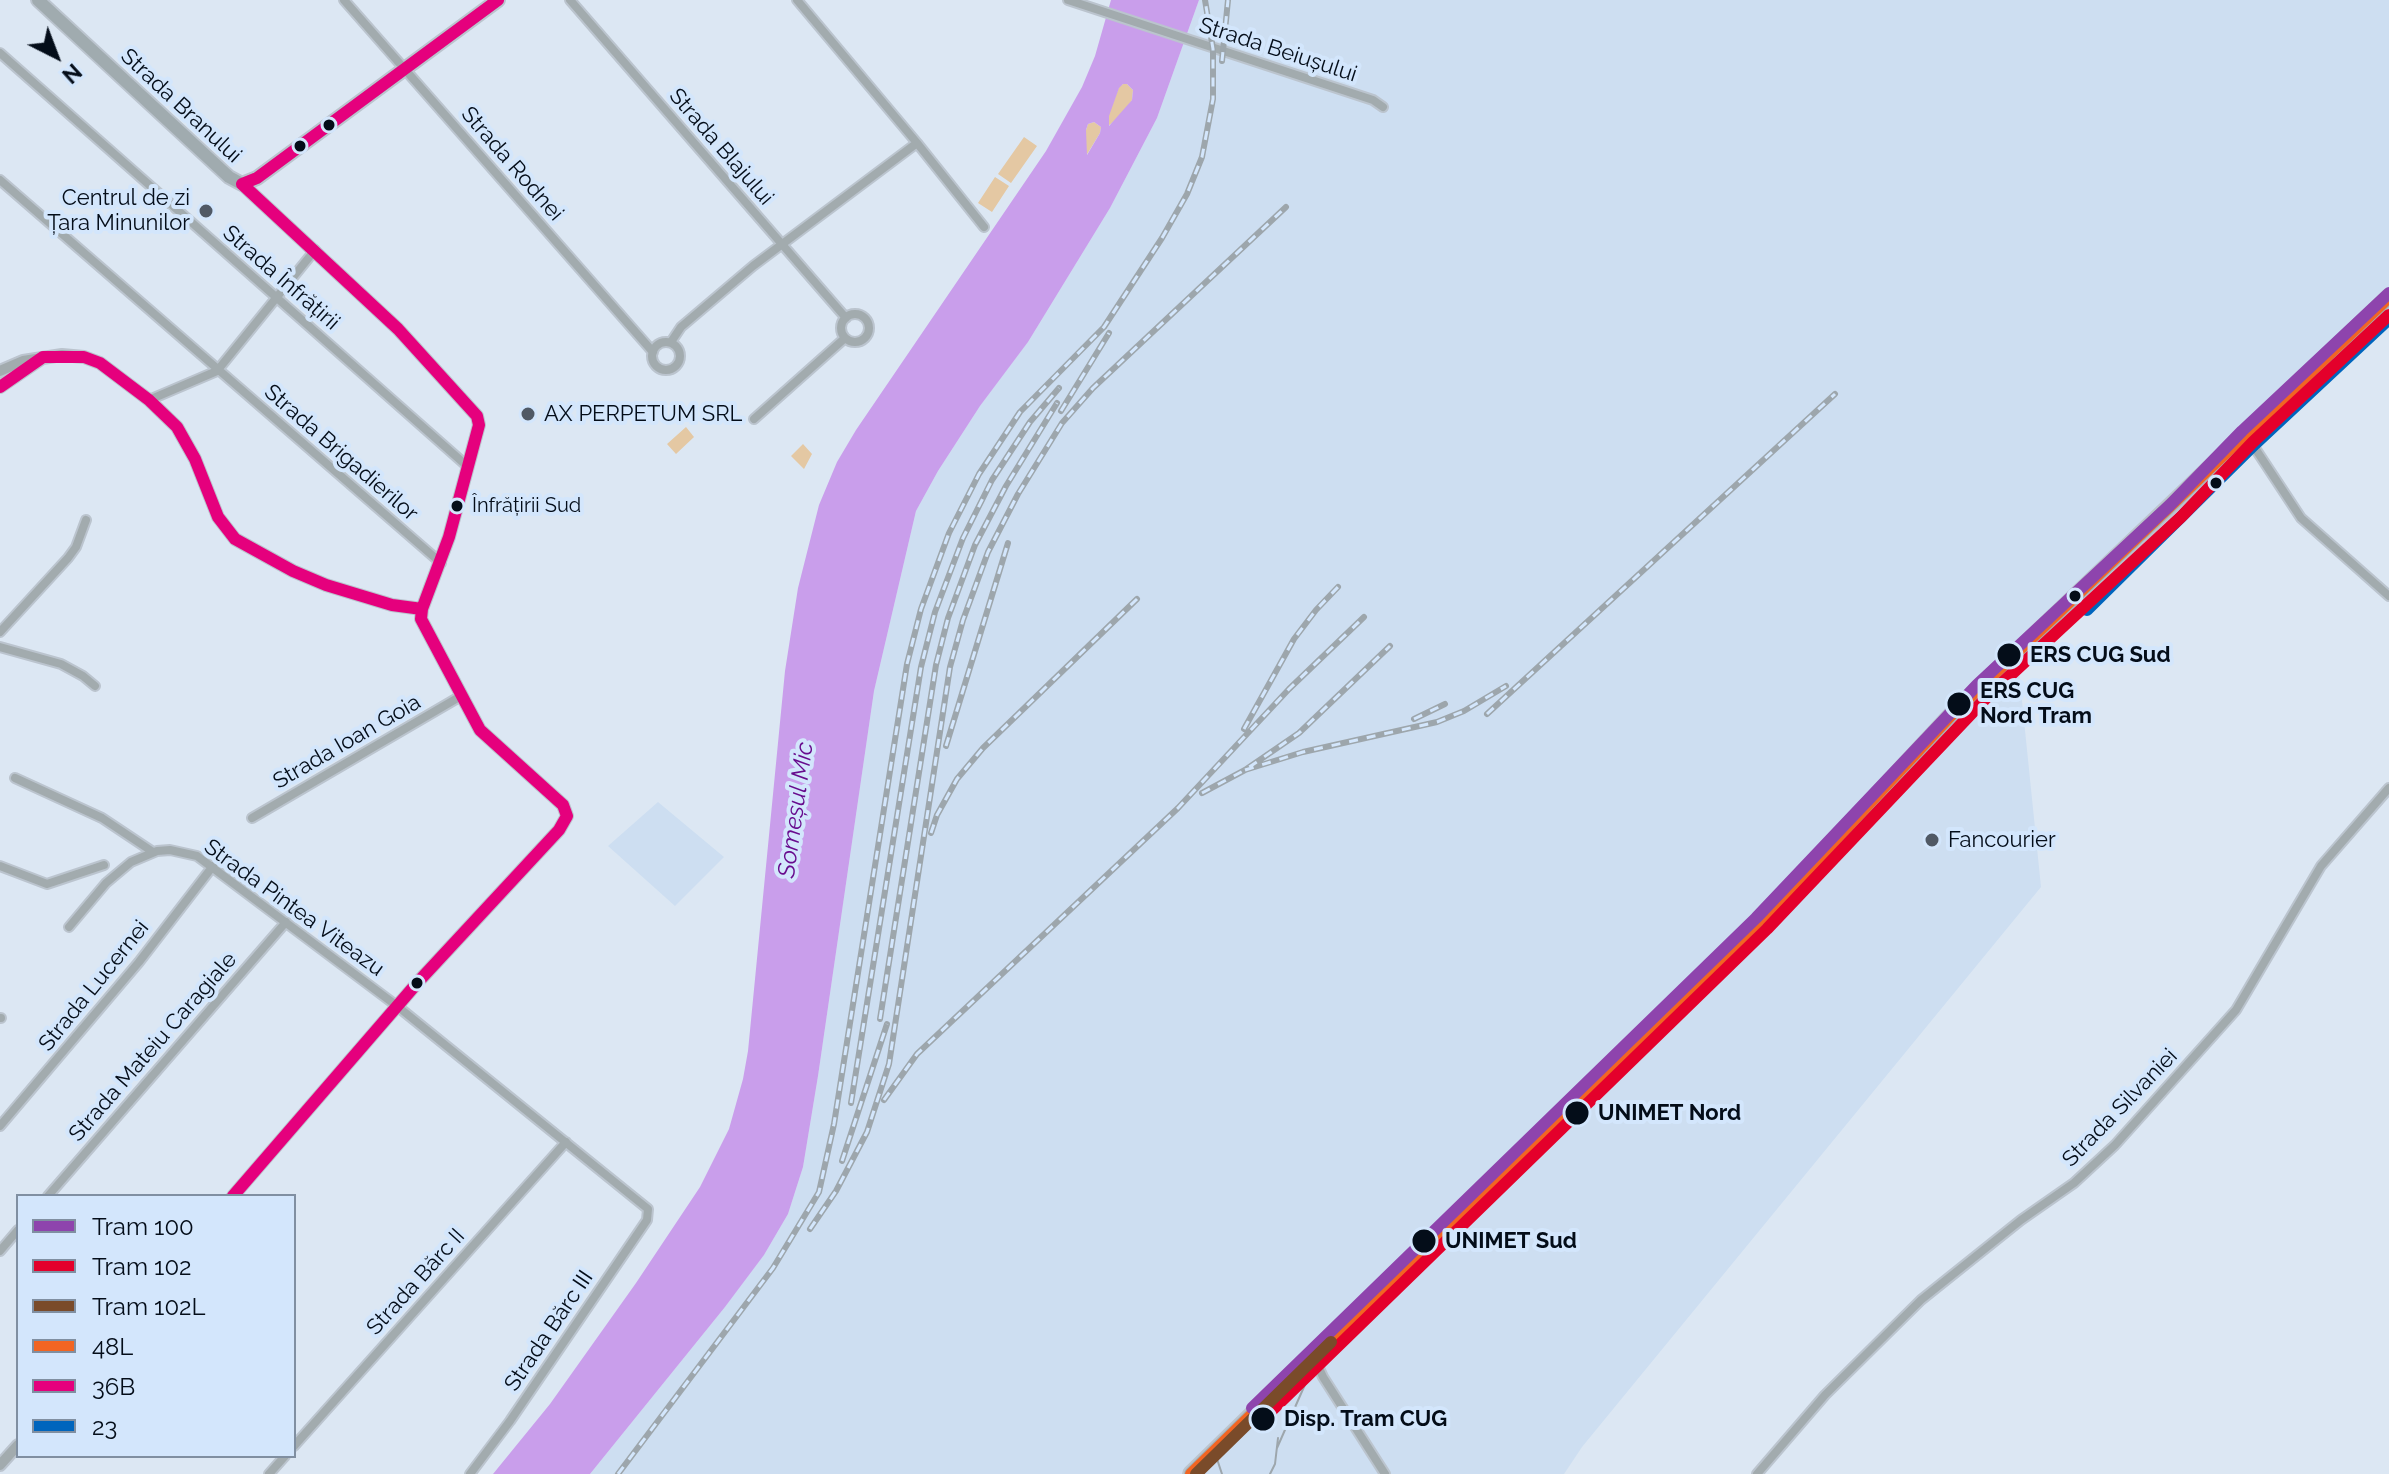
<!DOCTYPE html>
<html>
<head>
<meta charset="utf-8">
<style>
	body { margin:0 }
	#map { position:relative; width:2389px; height:1474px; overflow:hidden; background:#dce7f3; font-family:Raleway,sans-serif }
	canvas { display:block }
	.legend { position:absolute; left:16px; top:1194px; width:280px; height:264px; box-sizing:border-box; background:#d3e6fc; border:2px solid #808fa1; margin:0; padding:10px 14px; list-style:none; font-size:24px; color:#040d19 }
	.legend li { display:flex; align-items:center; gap:16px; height:40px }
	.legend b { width:40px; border:2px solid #808fa1 }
	.north { position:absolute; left:16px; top:16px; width:80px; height:80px; -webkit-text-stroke:6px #d3e6fc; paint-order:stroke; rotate:138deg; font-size:22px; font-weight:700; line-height:32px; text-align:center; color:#040d19 }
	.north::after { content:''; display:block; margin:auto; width:28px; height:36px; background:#040d19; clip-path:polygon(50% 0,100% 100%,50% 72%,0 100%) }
</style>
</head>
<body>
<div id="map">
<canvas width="2389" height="1474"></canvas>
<ul class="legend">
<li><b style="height:10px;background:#8e44ad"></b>Tram 100</li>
<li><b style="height:10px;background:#e4002b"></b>Tram 102</li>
<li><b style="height:10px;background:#7a4b2a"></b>Tram 102L</li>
<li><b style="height:10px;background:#f26522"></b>48L</li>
<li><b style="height:10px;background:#e5007d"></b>36B</li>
<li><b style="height:10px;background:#0065bd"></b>23</li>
</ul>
<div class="north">N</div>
</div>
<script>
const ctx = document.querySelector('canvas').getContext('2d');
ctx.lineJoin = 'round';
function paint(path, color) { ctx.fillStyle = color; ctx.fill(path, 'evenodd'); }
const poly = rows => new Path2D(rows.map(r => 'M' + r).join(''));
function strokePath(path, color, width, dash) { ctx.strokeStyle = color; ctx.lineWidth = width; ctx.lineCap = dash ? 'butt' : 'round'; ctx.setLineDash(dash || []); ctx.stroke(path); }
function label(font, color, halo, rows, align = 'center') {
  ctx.font = font + ' Raleway,sans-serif'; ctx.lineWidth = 8; ctx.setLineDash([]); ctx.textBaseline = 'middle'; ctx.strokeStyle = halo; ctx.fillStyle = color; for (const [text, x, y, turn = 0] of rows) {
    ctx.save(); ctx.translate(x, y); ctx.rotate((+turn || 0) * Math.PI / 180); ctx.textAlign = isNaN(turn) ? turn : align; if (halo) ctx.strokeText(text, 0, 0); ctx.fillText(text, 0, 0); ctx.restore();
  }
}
paint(poly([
	[1199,0,2389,0,2389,287,2016,642,2041,887,1582,1447,1564,1474,590,1474,725,1307,764,1255,788,1214,803,1167,818,1076,874,691,916,511,938,471,980,406,1028,342,1110,208,1157,118],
	[658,802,724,857,675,906,608,846]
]), '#cddef1');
paint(poly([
	[1123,84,1127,84,1133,90,1132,100,1123,114,1108,126,1108,116,1119,87],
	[1094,122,1101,127,1100,133,1086,156,1086,130,1088,124],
	[1024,137,1037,146,1011,183,998,174],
	[995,177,1009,186,992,212,978,203],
	[686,427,694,437,676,454,667,444],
	[803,444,812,454,804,469,791,456]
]), '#e4c8a3');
paint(poly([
	[1111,0,1199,0,1157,118,1110,208,1028,342,980,406,938,471,916,511,874,691,818,1076,803,1167,788,1214,764,1255,725,1307,590,1474,493,1474,550,1404,636,1283,700,1187,729,1129,743,1079,748,1051,785,671,798,588,819,505,837,462,856,430,1046,151,1082,87,1095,56],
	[1123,84,1127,84,1133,90,1132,100,1109,126,1109,116,1119,88],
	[1094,122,1101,127,1100,133,1087,155,1086,130,1088,124]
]), '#c99eeb');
const minor = poly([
	[344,0,653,352],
	[570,0,846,318],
	[797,0,917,143,984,227],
	[1068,0,1373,100,1383,107],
	[0,53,467,466],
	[0,180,441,563],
	'841 328a14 14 0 1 1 28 0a14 14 0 1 1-28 0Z',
	'652 356a14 14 0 1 1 28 0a14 14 0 1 1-28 0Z',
	[671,342,681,327,753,266,917,143],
	[149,400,217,371,315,250],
	[754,419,845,338],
	[2245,433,2301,518,2389,596],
	[0,632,68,558,76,547,86,520],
	[0,647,61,664,83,676,95,686],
	[15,778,102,818,153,852],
	[252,818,461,696],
	[0,866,47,884,104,865],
	[69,927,106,883,131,862,157,851,170,850,197,856,397,1006,648,1209,647,1220,510,1421,470,1474],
	[0,1018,1,1018],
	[0,1126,139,962,213,866],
	[48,1196,286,922],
	[0,1251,18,1230],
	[1313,1355,1323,1377,1385,1474],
	[294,1446,566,1142],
	[269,1474,285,1456],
	[1757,1474,1825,1395,1921,1300,2021,1220,2074,1183,2115,1145,2236,1010,2321,866,2389,788]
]);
const tertiary = poly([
	[0,371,23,361,62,355,84,357,100,363,149,400,177,427,195,459,218,517,235,539,293,571,326,585,392,605,422,609],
	[0,387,41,359],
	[233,1196,418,982,559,830,567,816,563,805,480,730,421,619,422,609,449,537,479,425,477,416,398,329,242,184],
	[0,1465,18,1445]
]);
const secondary = poly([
	[38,0,229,177,242,184,257,178,498,0]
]);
const primary = poly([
	[1191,1474,1774,906,1953,713,2389,297]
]);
strokePath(minor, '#bbc4ce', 12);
strokePath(tertiary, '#bbc4ce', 14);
strokePath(secondary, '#bbc4ce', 16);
strokePath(primary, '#bbc4ce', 18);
strokePath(minor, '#a2abae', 8);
strokePath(tertiary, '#a2abae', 10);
strokePath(secondary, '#a0abaf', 12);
strokePath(primary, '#a2aeb3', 14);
strokePath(poly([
	[1277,1448,1311,1371,1331,1342,1573,1109],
	[1222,1474,1217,1459,1219,1446,1227,1434,1252,1408],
	[1270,1474,1275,1464,1278,1438]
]), '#9da6ac', 2);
const rail = poly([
	[1222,61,1228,0],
	[1061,411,1109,333],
	[1487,714,1835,394],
	[1414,719,1445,704],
	[1244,729,1294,639,1316,610,1338,587],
	[946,746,1008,543],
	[1245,770,1303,752,1437,722,1464,711,1506,686],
	[1202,793,1245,770,1299,733,1390,646],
	[931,833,937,815,957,779,983,748,1137,599],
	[880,1019,936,665,948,618,975,545,1006,486,1057,403],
	[884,1100,917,1054,1178,808,1289,689,1364,617],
	[851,1103,921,667,935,612,963,538,992,480,1030,422,1059,388],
	[842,1161,887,1024],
	[810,1229,836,1191,867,1132,889,1064,950,667,963,620,988,552,1018,494,1062,423,1093,388,1286,207],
	[618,1474,773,1268,819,1192,834,1124,907,664,921,609,949,533,979,474,1020,412,1104,327,1162,238,1187,194,1202,157,1213,99,1213,49,1205,0]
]);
strokePath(rail, '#9da6ac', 6);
strokePath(rail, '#d3e6fc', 3, [9]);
strokePath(poly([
	[1191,1474,1774,906,1953,713,2389,297]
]), '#f26522', 12);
strokePath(poly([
	[242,184,257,178,498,0],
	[0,387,43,357,84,357,100,363,149,400,177,427,195,459,218,517,235,539,293,571,326,585,392,605,422,609],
	[233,1196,418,982,559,830,567,816,563,805,480,730,421,619,422,609,449,537,479,425,477,416,398,329,242,184]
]), '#e5007d', 12);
strokePath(poly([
	[2087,610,2255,444,2389,319]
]), '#0065bd', 12);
strokePath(poly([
	[1252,1408,1756,918,1977,685,2170,505,2242,431,2389,293]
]), '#8e44ad', 12);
strokePath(poly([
	[1263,1419,1767,929,1988,696,2181,517,2253,442,2389,315]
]), '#e4002b', 12);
strokePath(poly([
	[1196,1474,1331,1342]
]), '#7a4b2a', 12);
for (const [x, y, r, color] of [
	[329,125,7,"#040d19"],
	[300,146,7,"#040d19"],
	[206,211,8,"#505965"],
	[528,414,8,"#505965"],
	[2216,483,7,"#040d19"],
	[457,506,7,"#040d19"],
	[2075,596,7,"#040d19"],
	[2009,655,13,"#040d19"],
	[1959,704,13,"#040d19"],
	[1932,840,8,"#505965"],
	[417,983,7,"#040d19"],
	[1577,1113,13,"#040d19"],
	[1424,1241,13,"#040d19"],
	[1263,1419,13,"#040d19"]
]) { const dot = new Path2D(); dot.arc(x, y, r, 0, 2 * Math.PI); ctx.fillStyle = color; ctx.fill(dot); strokePath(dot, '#d3e6fc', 3); }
label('20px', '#040d19', '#d3e6fc', [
	["Înfrățirii Sud",472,506]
], 'left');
label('22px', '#040d19', '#d3e6fc', [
	["Strada Beiușului",1278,50,18],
	["Strada Branului",181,106,43],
	["Strada Blajului",721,147,49],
	["Strada Rodnei",512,164,49],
	["Strada Înfrățirii",281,278,41],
	["Strada Brigadierilor",341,453,41],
	["Strada Ioan Goia",347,742,-30],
	["Strada Pintea Viteazu",294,908,36],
	["Strada Lucernei",94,986,-51],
	["Strada Mateiu Caragiale",153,1047,-49],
	["Strada Silvaniei",2120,1108,-46],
	["Strada Bărc II",416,1282,-48],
	["Strada Bărc III",549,1331,-56]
]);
label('22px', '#040d19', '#d3e6fc', [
	["Centrul de zi",190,198,"right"],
	["Țara Minunilor",190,223,"right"],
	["AX PERPETUM SRL",544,414],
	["Fancourier",1948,840]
], 'left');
label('bold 22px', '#040d19', '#d3e6fc', [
	["ERS CUG Sud",2030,655],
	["ERS CUG",1980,691],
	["Nord Tram",1980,716],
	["UNIMET Nord",1598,1113],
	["UNIMET Sud",1445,1241],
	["Disp. Tram CUG",1284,1419]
], 'left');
label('italic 24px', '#680c8e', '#d3e6fc', [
	["Someșul Mic",796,810,-82]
]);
</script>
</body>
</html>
